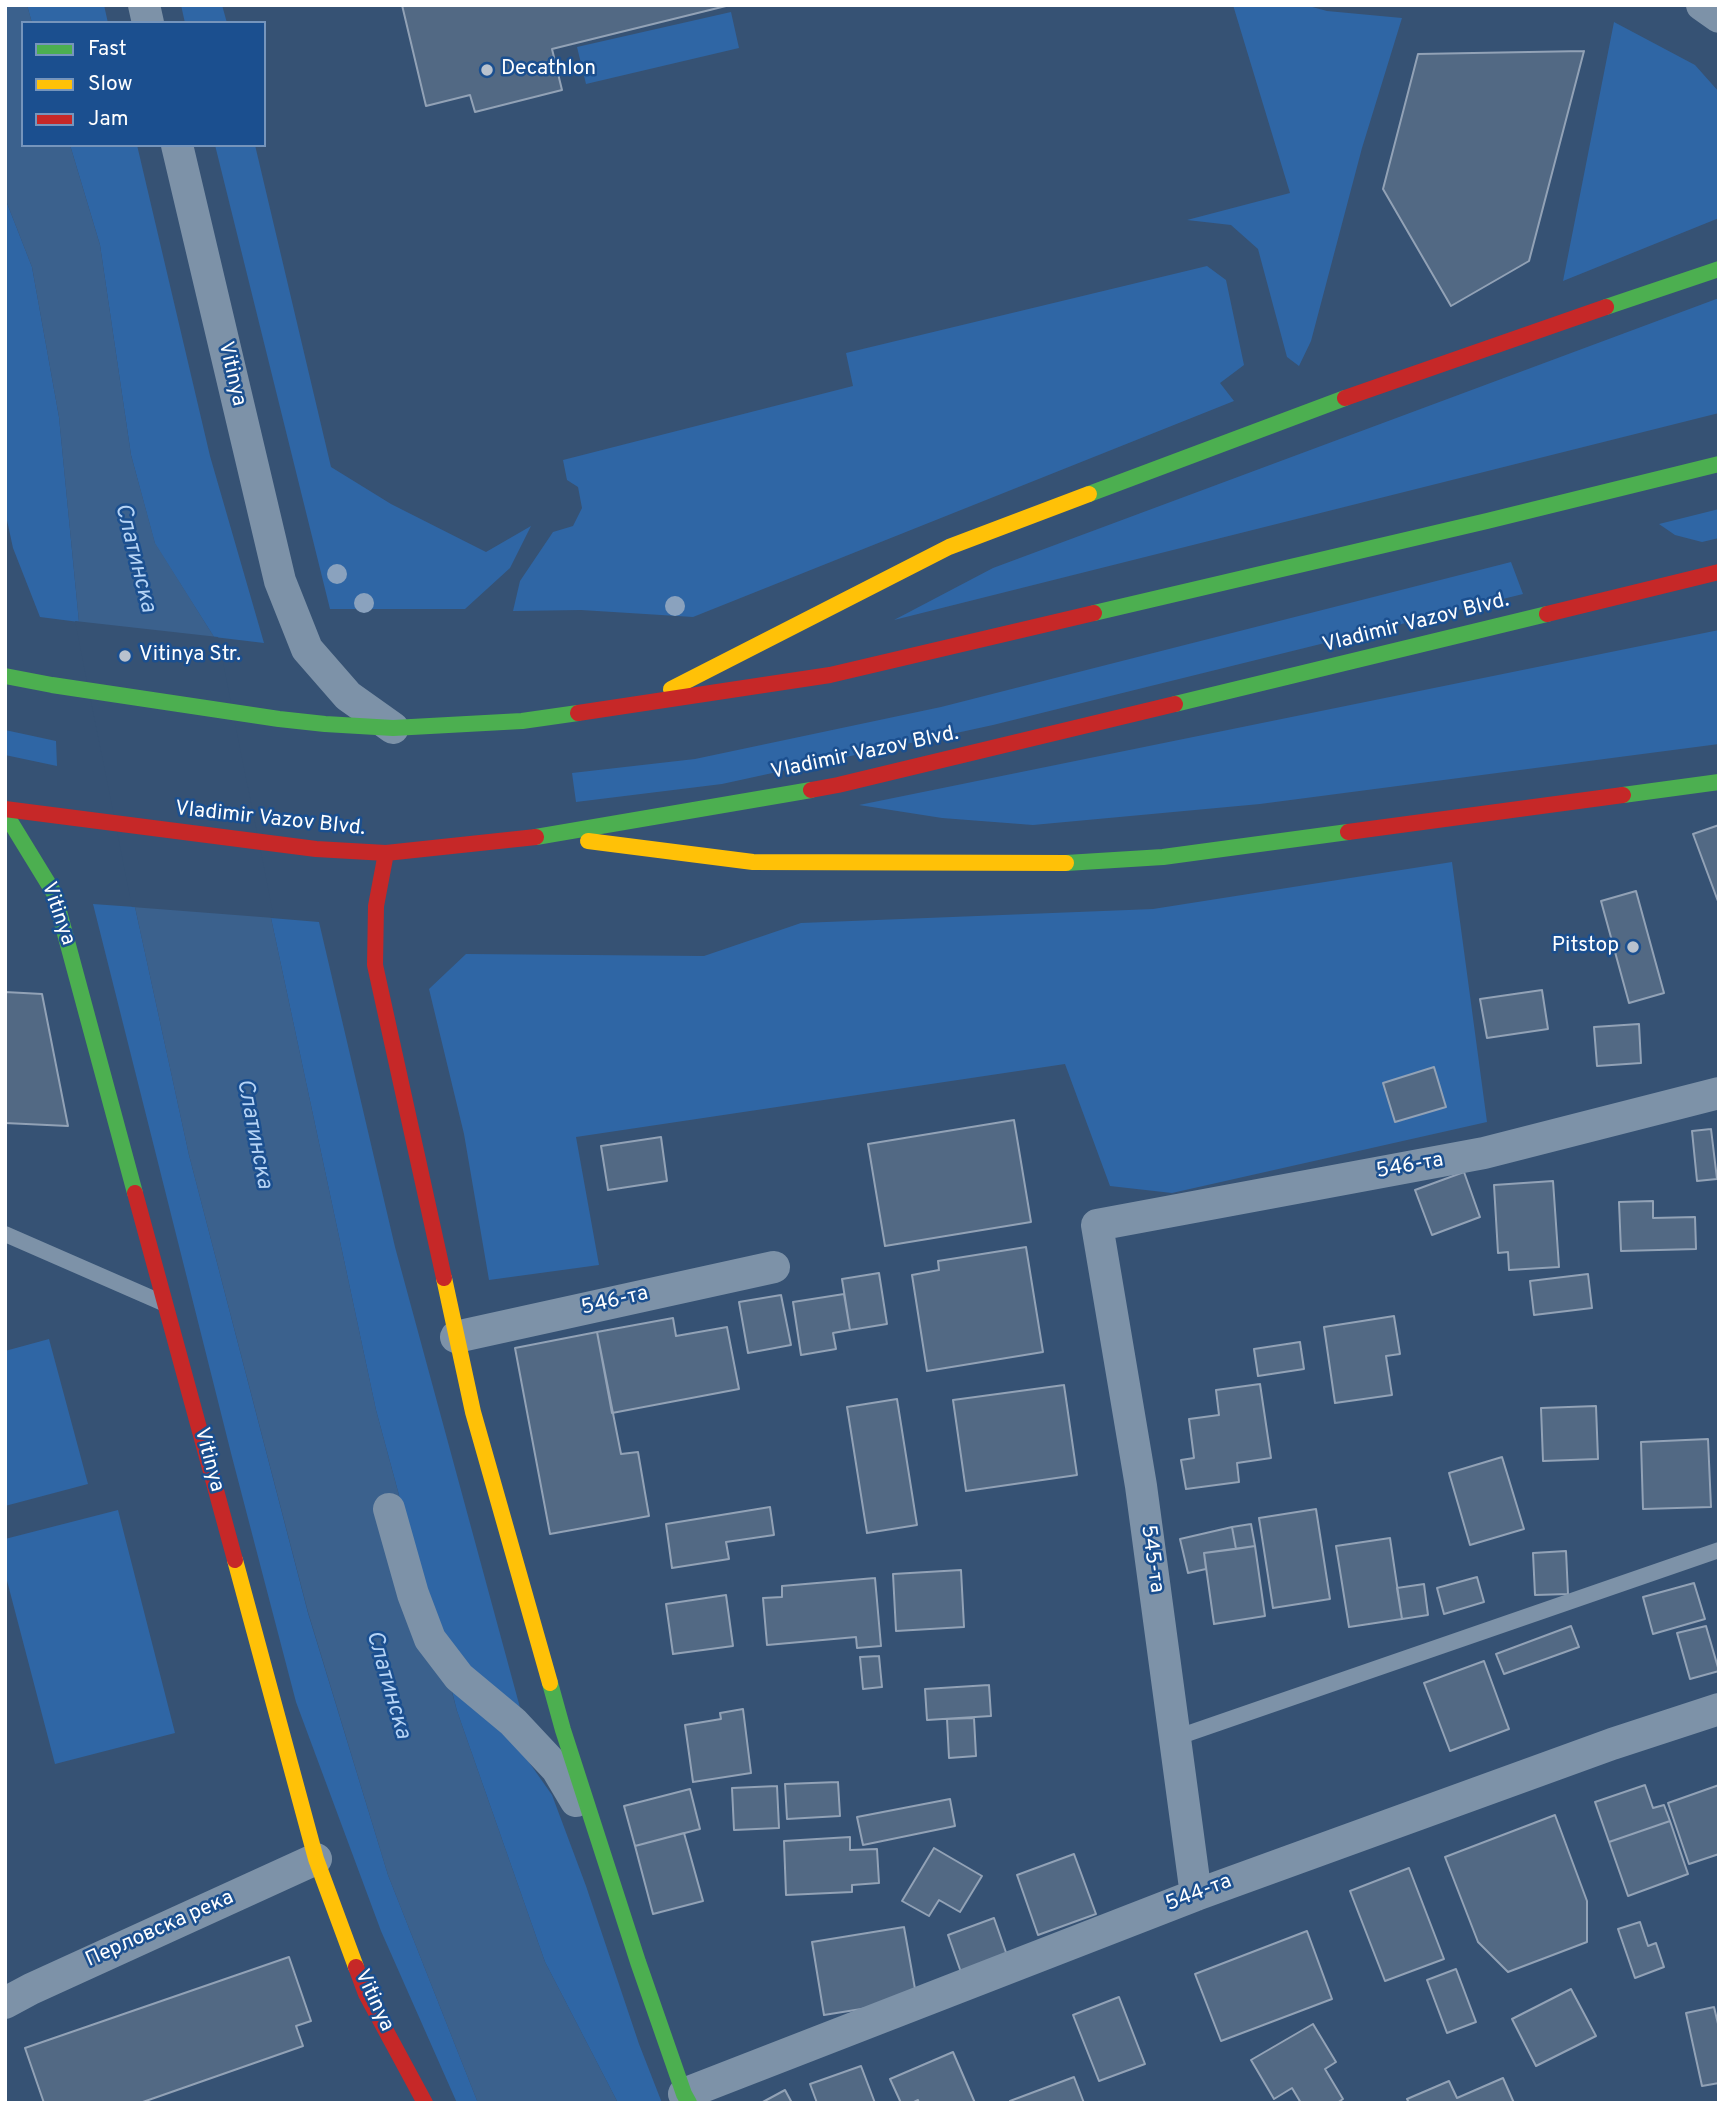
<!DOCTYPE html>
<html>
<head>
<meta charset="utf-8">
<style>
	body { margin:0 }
	#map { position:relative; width:1724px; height:2108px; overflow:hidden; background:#365274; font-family:Overpass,sans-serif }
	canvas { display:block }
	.frame { position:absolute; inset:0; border:7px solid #fff; pointer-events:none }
	.legend { position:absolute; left:21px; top:21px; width:245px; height:126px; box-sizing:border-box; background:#1b4f8f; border:2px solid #7695bc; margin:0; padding:9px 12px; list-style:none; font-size:21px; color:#fff }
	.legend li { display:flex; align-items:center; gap:14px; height:35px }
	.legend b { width:35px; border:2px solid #7695bc }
</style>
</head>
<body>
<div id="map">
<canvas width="1724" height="2108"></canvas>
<div class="frame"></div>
<ul class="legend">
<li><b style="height:9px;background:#4caf50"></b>Fast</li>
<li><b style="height:9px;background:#ffc107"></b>Slow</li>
<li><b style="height:9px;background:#c62828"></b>Jam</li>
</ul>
</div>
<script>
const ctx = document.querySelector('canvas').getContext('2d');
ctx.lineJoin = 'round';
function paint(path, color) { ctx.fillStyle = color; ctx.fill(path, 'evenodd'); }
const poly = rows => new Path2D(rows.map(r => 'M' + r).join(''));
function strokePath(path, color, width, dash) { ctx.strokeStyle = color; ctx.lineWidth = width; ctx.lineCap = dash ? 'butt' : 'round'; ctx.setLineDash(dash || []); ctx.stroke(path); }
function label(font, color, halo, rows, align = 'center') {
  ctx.font = font + ' Overpass,sans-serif'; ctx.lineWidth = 5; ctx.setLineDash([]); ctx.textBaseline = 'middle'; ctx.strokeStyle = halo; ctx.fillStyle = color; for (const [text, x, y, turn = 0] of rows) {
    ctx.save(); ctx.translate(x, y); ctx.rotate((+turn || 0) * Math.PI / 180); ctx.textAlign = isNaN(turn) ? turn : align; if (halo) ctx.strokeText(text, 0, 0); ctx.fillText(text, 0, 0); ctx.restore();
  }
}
paint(poly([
	[27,5,104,5,108,23,32,23],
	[181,5,222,5,227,23,185,23],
	[1233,5,1305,5,1327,11,1402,18,1362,148,1311,341,1299,366,1287,357,1258,249,1231,225,1187,220,1290,193],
	[731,12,739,48,586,84,577,47],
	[1614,22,1695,65,1719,92,1719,218,1563,281],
	[70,145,137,145,210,456,264,643,214,637,155,544,131,455,100,245],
	[215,145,255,145,331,467,391,504,486,552,531,526,510,568,465,609,330,609],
	[5,198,32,267,59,417,79,622,40,617,13,548,5,511],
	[1207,266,1226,280,1244,365,1220,383,1234,401,693,617,581,610,513,611,520,581,553,532,573,526,582,508,578,487,567,480,563,460,853,386,846,353],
	[1719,298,1719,413,894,620,993,568],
	[1719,509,1719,538,1702,542,1675,535,1659,524],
	[1511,562,1523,594,993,725,722,784,576,802,572,773,695,759,941,707],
	[1719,630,1719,744,1260,804,1033,825,942,818,859,805],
	[5,730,56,741,57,766,5,755],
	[1452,862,1487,1122,1172,1193,1110,1186,1065,1064,576,1137,599,1265,489,1280,464,1134,429,989,466,954,704,956,801,923,1153,909],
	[93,904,135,907,189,1155,308,1613,388,1875,478,2103,457,2103,381,1931,296,1702,232,1457],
	[271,918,319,922,395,1247,522,1715,437,1636,376,1410],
	[49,1339,88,1484,5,1506,5,1351],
	[118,1510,175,1733,55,1764,5,1573,5,1539],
	[451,1687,519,1748,552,1795,586,1886,639,2044,662,2103,618,2103,545,1962,457,1711]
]), '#2f66a5');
paint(poly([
	[5,5,27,5,32,23,23,23,23,145,70,145,100,245,131,455,155,543,214,637,271,918,376,1410,457,1711,545,1962,618,2103,478,2103,388,1875,308,1612,189,1155,135,907,79,622,59,417,32,267,5,198]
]), '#3b618d');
paint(poly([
	[75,621,218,637,274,918,132,907]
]), '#365274');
const building = poly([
	[402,5,730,5,552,49,562,90,475,112,470,95,426,106,402,5],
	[1584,51,1529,261,1451,306,1383,189,1418,54,1584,51],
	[1719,825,1719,904,1693,834,1719,825],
	[1636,891,1664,993,1629,1003,1601,901,1636,891],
	[1542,990,1548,1029,1487,1038,1480,999,1542,990],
	[5,992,42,994,68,1126,5,1123,5,992],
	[1639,1024,1641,1063,1597,1066,1594,1027,1639,1024],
	[1434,1067,1446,1107,1395,1122,1383,1083,1434,1067],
	[1014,1120,1031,1222,885,1246,868,1144,1014,1120],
	[1711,1129,1717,1179,1697,1181,1692,1131,1711,1129],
	[661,1137,667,1181,608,1190,601,1146,661,1137],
	[1464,1172,1480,1217,1432,1235,1415,1190,1464,1172],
	[1553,1181,1559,1267,1509,1270,1508,1252,1498,1253,1494,1185,1553,1181],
	[1653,1201,1653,1218,1695,1217,1696,1249,1621,1251,1619,1202,1653,1201],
	[1026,1247,1043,1352,927,1371,912,1275,939,1270,938,1261,1026,1247],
	[879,1273,887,1324,850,1330,842,1279,879,1273],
	[1588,1274,1592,1308,1534,1315,1530,1281,1588,1274],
	[844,1294,850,1330,833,1333,836,1349,801,1355,793,1302,844,1294],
	[781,1295,791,1345,748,1353,739,1302,781,1295],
	[1394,1316,1400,1354,1386,1356,1392,1395,1335,1403,1324,1327,1394,1316],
	[673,1318,676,1336,727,1327,739,1389,612,1413,597,1332,673,1318],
	[597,1332,621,1454,638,1452,649,1516,550,1534,515,1348,597,1332],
	[1300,1342,1304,1369,1258,1376,1254,1349,1300,1342],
	[1260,1384,1271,1458,1237,1463,1239,1482,1186,1489,1181,1460,1194,1458,1189,1419,1219,1415,1216,1390,1260,1384],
	[1064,1385,1077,1475,966,1491,953,1400,1064,1385],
	[897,1399,917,1525,867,1533,847,1407,897,1399],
	[1596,1406,1598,1459,1543,1461,1541,1408,1596,1406],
	[1708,1439,1711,1507,1643,1509,1641,1442,1708,1439],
	[1502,1457,1524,1529,1470,1545,1449,1473,1502,1457],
	[770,1507,774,1535,726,1542,729,1559,672,1568,666,1524,770,1507],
	[1316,1509,1330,1599,1273,1608,1259,1518,1316,1509],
	[1251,1524,1255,1546,1236,1549,1232,1527,1251,1524],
	[1232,1527,1236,1549,1204,1553,1206,1569,1188,1573,1180,1539,1232,1527],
	[1390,1538,1402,1619,1349,1627,1336,1546,1390,1538],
	[1255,1546,1265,1616,1214,1624,1204,1553,1255,1546],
	[1566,1551,1568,1594,1535,1595,1533,1553,1566,1551],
	[961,1570,964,1627,896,1631,893,1574,961,1570],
	[1477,1577,1484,1602,1444,1614,1437,1588,1477,1577],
	[875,1578,881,1646,857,1648,856,1637,767,1645,763,1598,782,1597,782,1586,875,1578],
	[1694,1583,1705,1619,1653,1634,1643,1597,1694,1583],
	[1424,1584,1428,1615,1402,1619,1397,1588,1424,1584],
	[726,1595,733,1646,673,1654,666,1604,726,1595],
	[1571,1626,1579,1647,1504,1674,1496,1654,1571,1626],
	[1706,1626,1719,1671,1690,1679,1677,1633,1706,1626],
	[879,1656,882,1687,863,1689,860,1657,879,1656],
	[1484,1661,1509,1729,1450,1751,1424,1683,1484,1661],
	[989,1685,991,1716,927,1720,925,1689,989,1685],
	[743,1709,751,1773,693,1782,685,1725,721,1719,720,1713,743,1709],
	[974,1718,976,1756,949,1758,947,1719,974,1718],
	[838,1782,840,1816,787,1819,785,1784,838,1782],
	[1645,1785,1653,1808,1664,1805,1670,1821,1609,1842,1595,1802,1645,1785],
	[1719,1785,1719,1854,1689,1864,1668,1803,1719,1785],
	[777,1786,779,1828,734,1830,732,1788,777,1786],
	[690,1789,700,1829,635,1846,624,1806,690,1789],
	[950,1799,955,1826,863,1845,857,1817,950,1799],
	[1555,1815,1587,1901,1587,1942,1508,1972,1478,1942,1445,1857,1555,1815],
	[1670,1821,1688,1874,1628,1896,1609,1842,1670,1821],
	[684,1833,703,1901,653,1914,635,1846,684,1833],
	[850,1837,850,1850,877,1849,879,1883,852,1885,852,1892,786,1895,784,1841,850,1837],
	[934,1848,982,1876,960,1912,939,1900,929,1916,902,1901,934,1848],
	[1074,1854,1096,1914,1038,1935,1017,1875,1074,1854],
	[1409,1868,1444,1959,1385,1981,1350,1891,1409,1868],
	[994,1918,1009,1961,963,1978,948,1935,994,1918],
	[1640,1922,1648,1946,1656,1943,1664,1967,1635,1978,1618,1929,1640,1922],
	[904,1927,917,2000,824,2015,812,1942,904,1927],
	[1307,1931,1332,1999,1221,2041,1195,1974,1307,1931],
	[289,1957,311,2021,296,2026,303,2046,140,2103,44,2103,25,2048,289,1957],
	[1456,1969,1476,2022,1447,2033,1427,1980,1456,1969],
	[1571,1989,1596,2036,1536,2066,1512,2019,1571,1989],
	[1119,1997,1145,2064,1099,2081,1073,2015,1119,1997],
	[1714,2007,1719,2028,1719,2083,1702,2086,1686,2013,1714,2007],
	[1313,2024,1336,2062,1325,2069,1343,2099,1337,2103,1301,2103,1292,2088,1274,2099,1251,2060,1313,2024],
	[953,2052,975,2103,919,2103,918,2100,912,2103,901,2103,890,2079,953,2052],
	[861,2066,875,2103,817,2103,810,2084,861,2066],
	[1074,2077,1084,2103,1011,2103,1010,2101,1074,2077],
	[1503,2078,1514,2103,1409,2103,1407,2099,1449,2081,1457,2098,1503,2078],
	[785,2090,792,2103,761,2103,785,2090]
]);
paint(building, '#526984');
strokePath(building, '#92a2b6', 2);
strokePath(poly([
	[5,1234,163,1303],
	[1175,1738,1719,1550]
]), '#7d92a8', 16);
strokePath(poly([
	[144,5,148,23],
	[1702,5,1719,17],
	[177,145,280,581,307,649,348,696,393,728],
	[456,1337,774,1267],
	[389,1509,413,1594,430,1639,459,1677,513,1722,557,1769,576,1801],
	[1196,1895,1141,1486,1097,1225,1484,1153,1719,1093],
	[5,2003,31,1989,316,1859],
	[684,2094,1196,1895,1612,1744,1719,1709]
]), '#7d92a8', 32);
strokePath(poly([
	[1606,307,1719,269],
	[1089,494,1345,398],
	[1094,613,1487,521,1719,464],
	[5,676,52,685,279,719,325,724,393,728,522,721,578,713],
	[1175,704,1547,614],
	[1623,795,1719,782],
	[5,813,54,893,135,1193],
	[536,837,811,790],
	[1066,863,1163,857,1348,832],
	[550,1683,563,1730,638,1962,684,2094,689,2103]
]), '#4caf50', 16);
strokePath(poly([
	[671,689,949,547,1089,494],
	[588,841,753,862,1066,863],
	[444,1278,473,1412,550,1683],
	[235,1560,316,1859,356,1967]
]), '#ffc107', 16);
strokePath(poly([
	[1345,398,1606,307],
	[1547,614,1719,572],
	[578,713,830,675,1094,613],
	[811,790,838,785,1175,704],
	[5,809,316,849,386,853,536,837],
	[1348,832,1623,795],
	[386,853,376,906,375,965,444,1278],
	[135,1193,235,1560],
	[356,1967,366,1994,425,2103]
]), '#c62828', 16);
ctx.fillStyle = '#8aa2be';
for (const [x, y] of [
	[337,574],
	[364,603],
	[675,606]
]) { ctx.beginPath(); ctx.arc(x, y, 10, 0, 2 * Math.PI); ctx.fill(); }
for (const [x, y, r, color] of [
	[487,70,7,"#b9c2ce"],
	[125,656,7,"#b9c2ce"],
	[1633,947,7,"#b9c2ce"]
]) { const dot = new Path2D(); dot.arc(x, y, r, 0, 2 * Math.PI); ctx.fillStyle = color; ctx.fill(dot); strokePath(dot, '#1b4f8f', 2.5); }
label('21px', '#fff', '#1b4f8f', [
	["Decathlon",501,70],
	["Vitinya Str.",139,656],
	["Pitstop",1619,947,"right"]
], 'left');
label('21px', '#fff', '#1b4f8f', [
	["Vitinya",231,374,77],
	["Vladimir Vazov Blvd.",1416,624,-14],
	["Vladimir Vazov Blvd.",865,754,-12],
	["Vladimir Vazov Blvd.",270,820,6],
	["Vitinya",57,914,71],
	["546-та",1410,1167,-10],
	["546-та",615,1302,-13],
	["Vitinya",208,1460,75],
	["545-та",1151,1559,82],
	["544-та",1199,1894,-21],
	["Перловска река",160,1930,-24],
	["Vitinya",373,2001,65]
]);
label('italic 23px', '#b5d3f5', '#1b4f8f', [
	["Слатинска",134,558,76],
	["Слатинска",253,1134,79],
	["Слатинска",387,1685,74]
]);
</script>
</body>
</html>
